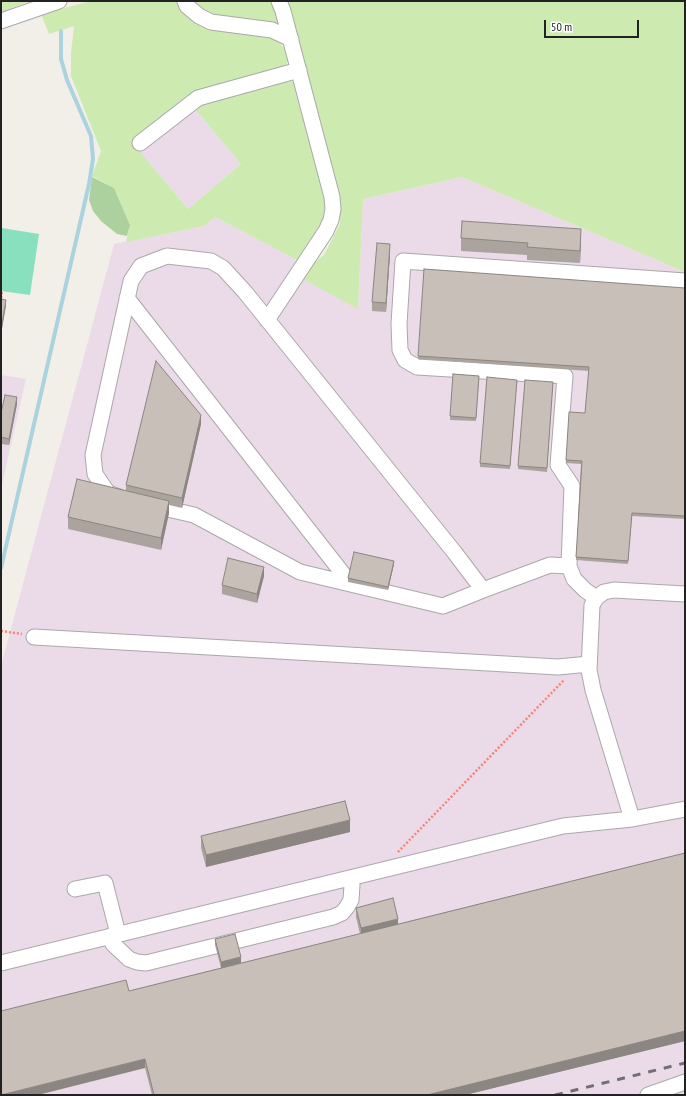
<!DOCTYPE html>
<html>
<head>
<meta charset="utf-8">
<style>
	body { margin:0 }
	#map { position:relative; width:686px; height:1096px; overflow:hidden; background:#f2efe9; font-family:"PT Sans Narrow",sans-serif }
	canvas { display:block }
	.frame { position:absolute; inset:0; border:2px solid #222; pointer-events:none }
	.scale { position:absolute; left:544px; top:20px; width:95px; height:18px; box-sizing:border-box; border:2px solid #222; border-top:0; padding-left:5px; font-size:12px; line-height:14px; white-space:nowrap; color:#222; -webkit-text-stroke:3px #fff; paint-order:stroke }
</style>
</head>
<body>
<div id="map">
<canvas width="686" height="1096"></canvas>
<div class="frame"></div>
<div class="scale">50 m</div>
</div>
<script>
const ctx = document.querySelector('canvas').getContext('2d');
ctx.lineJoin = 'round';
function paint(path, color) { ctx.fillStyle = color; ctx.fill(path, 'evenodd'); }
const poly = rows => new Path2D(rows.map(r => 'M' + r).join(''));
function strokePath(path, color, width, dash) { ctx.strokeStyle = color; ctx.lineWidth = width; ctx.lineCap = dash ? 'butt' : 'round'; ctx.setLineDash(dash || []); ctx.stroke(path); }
paint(poly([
	[185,97,241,164,188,209,132,142],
	[462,177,685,272,685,1095,1,1095,1,666,114,244,204,226,215,217,297,260,299,277,358,308,363,199],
	[1,375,26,379,1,489]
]), '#ebdbe8');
paint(poly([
	[1,1,30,1,1,12],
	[91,1,177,1,179,4,272,37,286,49,289,59,284,70,198,92,185,97,132,142,188,209,241,164,195,109,205,99,288,79,295,84,326,202,323,220,297,260,215,217,204,226,126,242,130,225,114,188,92,176,101,151,71,76,71,53,74,26,49,34,41,14],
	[191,1,272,1,280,24,220,17,204,12],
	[286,1,685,1,685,272,462,177,363,199,358,309,299,277,309,267,324,255,340,224,339,205]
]), '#cdebb0');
paint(poly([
	[92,177,114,188,130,225,127,236,117,234,101,221,93,211,89,200]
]), '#add19e');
paint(poly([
	[2,228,39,234,30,295,1,291]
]), '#88e0be');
strokePath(poly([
	[1,568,89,184,93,159,91,136,67,80,61,59,61,31]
]), '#aad3df', 4);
const minor = poly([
	[185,1,187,6,199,16,211,22,272,30,291,39],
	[1,21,59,1],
	[140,143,198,98,299,70],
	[127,298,351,584],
	[267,320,326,231,331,220,333,209,332,197,283,11,279,1],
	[119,497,108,493,95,474,93,455,131,281,141,266,167,256,211,261,223,268,245,292,455,553,483,590,550,565,569,566],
	[150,505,194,515,300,572,443,606,483,590],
	[596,598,585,590,574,579,569,566,572,486,558,465,565,376,417,367,405,360,400,350,399,324,403,261,685,281],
	[34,637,558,667,589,664],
	[632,819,593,690,589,670,592,605,596,598,604,592,614,590,685,594],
	[75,889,105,883,118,934],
	[110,936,113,944,129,959,137,962,146,963,333,917,342,913,347,907,351,900,352,885,351,878],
	[1,963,563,826,632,819,685,809],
	[648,1095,685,1082]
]);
strokePath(minor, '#a9a9a9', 17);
strokePath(poly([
	[1,298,2,291],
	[1,631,22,634],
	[398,852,564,680]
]), '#fa8072', 2.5, [2, 2]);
strokePath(minor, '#fff', 15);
strokePath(poly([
	[555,1095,685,1063]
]), '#707070', 3, [8, 8]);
paint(poly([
	[461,238,581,241,580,263,527,260,527,255,461,251],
	[390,254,386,312,372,311,372,302],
	[685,288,685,519,632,516,628,564,576,560,581,464,566,463,566,460,585,413,589,371,418,359,418,356],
	[453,374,479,376,476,421,450,420],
	[517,380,510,469,480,467,480,463],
	[553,382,547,472,518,469,518,466],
	[17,404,9,445,1,444,1,413],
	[201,424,182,508,169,505,169,513,161,550,68,529,68,517,126,491,126,485],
	[394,564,388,590,348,582,348,578],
	[264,576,257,603,222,594,222,585],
	[350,832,206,867,201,848,201,836],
	[685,853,685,1041,465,1095,152,1095,145,1068,129,991,221,968,215,945,215,939,241,963,360,934,356,917,356,908,398,924]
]), '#aba49e');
paint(poly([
	[581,229,581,241,580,263,580,251],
	[390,244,390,254,386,312,386,303],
	[6,300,6,306,1,335,1,329],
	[17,397,17,404,9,445,9,439],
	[201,415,201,424,182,508,182,498],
	[169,501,169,513,161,550,161,538],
	[394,561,394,564,388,590,388,587],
	[264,567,264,576,257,603,257,594],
	[350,820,350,832,206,867,206,855],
	[398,919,398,928,361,937,361,928],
	[241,957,241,963,221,968,221,962],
	[685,1031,685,1041,465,1095,427,1095],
	[145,1059,145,1068,38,1095,1,1095]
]), '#8b8681');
const building = poly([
	[462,221,581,229,580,251,527,247,528,243,461,238,462,221],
	[377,243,390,244,386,303,372,302,377,243],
	[424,269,685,288,685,516,632,513,628,561,576,557,582,461,566,460,569,412,585,413,589,367,418,356,424,269],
	[1,299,6,300,1,329,1,299],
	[156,361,201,415,182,498,126,485,156,361],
	[453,374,479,376,476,418,450,416,453,374],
	[487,377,517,380,510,466,480,463,487,377],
	[525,380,553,382,547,468,518,466,525,380],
	[5,395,17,397,9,439,1,437,1,413,5,395],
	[77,479,169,501,161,538,68,517,77,479],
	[354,552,394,561,388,587,348,578,354,552],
	[228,558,264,567,257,594,222,585,228,558],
	[345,801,350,820,206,855,201,836,345,801],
	[685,853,685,1031,427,1095,154,1095,145,1059,1,1095,1,1011,126,980,129,991,685,853],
	[393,898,398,919,361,928,356,908,393,898],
	[235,934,241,957,221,962,215,939,235,934]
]);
paint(building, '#c7bfb8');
strokePath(building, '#8b8681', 1);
</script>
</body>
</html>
